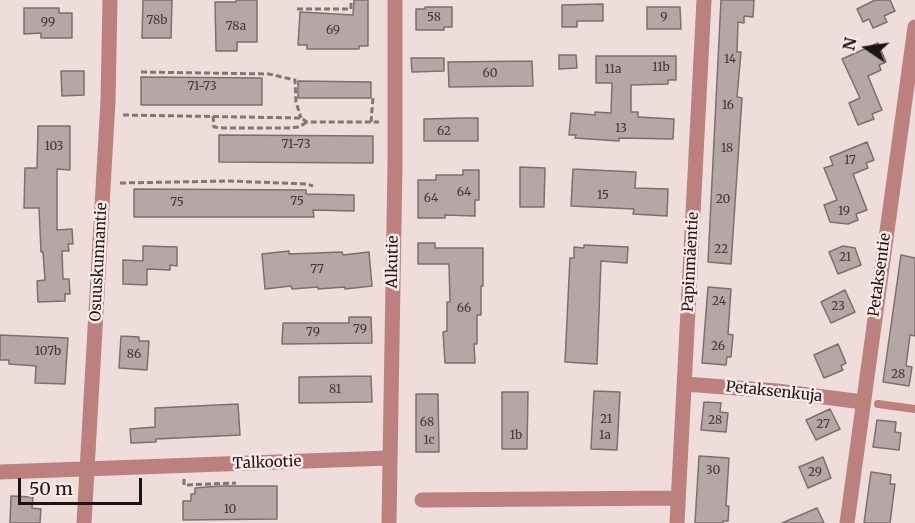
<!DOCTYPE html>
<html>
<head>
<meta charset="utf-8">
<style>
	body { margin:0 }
	#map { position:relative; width:915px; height:523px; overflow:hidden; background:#efdddc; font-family:Merriweather,serif }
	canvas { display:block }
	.north { position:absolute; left:837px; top:18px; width:60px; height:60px; -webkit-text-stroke:4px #fceae9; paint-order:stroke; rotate:283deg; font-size:16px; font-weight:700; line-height:24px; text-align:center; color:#1b1515 }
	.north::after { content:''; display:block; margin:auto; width:21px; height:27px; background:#1b1515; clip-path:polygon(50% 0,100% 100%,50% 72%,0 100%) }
	.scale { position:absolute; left:18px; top:478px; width:124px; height:27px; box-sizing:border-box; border:3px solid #1b1515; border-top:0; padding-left:8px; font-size:18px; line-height:21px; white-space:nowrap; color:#1b1515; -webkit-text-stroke:4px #fceae9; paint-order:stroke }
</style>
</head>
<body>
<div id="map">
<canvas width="915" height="523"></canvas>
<div class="north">N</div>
<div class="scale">50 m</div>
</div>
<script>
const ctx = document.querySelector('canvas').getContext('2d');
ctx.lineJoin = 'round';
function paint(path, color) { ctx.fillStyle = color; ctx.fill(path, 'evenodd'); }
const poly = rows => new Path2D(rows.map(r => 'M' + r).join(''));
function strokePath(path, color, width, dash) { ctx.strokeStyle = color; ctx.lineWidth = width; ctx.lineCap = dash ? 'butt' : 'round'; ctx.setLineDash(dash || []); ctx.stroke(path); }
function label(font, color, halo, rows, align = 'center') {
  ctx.font = font + ' Merriweather,serif'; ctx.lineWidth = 5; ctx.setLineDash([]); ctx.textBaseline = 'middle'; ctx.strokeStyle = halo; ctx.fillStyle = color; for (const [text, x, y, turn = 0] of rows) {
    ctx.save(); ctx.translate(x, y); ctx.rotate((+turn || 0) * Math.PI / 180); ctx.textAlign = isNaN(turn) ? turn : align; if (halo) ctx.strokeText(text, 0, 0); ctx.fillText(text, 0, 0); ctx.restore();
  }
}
const building = poly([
	[143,0,172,0,171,38,142,38,143,0],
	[236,0,257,0,257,42,237,42,237,51,216,51,215,2,236,2,236,0],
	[354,0,368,0,368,46,359,46,359,49,307,49,307,45,298,45,300,12,353,15,354,0],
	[721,0,754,0,753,17,744,16,744,23,738,22,737,52,741,52,737,97,742,98,731,264,708,262,721,0],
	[875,0,890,0,895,11,884,16,887,22,873,28,869,19,863,22,857,9,875,0],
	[603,4,603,21,577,21,577,27,562,27,562,5,603,4],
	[425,7,452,7,452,27,444,27,444,30,416,30,416,9,425,9,425,7],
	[647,7,680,7,681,29,647,29,647,7],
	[24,8,59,8,59,13,72,13,72,38,41,38,41,33,24,34,24,8],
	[878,43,886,62,879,65,881,70,868,76,882,110,872,114,874,119,858,125,849,103,860,98,842,59,878,43],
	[559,55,576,55,577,68,559,69,559,55],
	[596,56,676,56,676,80,668,80,668,84,631,85,631,112,638,112,638,117,674,119,673,139,619,138,619,141,575,138,576,135,569,135,571,113,595,115,595,112,611,113,612,83,596,83,596,56],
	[411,58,444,58,444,71,412,72,411,58],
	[532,61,533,86,449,87,448,62,532,61],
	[61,71,84,71,84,95,62,96,61,71],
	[141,77,262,78,262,105,141,105,141,77],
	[298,81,371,82,371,98,298,98,298,81],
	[465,118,478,118,478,141,424,141,424,119,465,118],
	[38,126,70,126,70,170,57,169,57,230,72,229,73,244,68,244,69,251,62,251,63,279,69,279,70,294,65,294,65,301,38,302,37,281,45,280,43,252,41,252,39,208,24,208,25,168,37,168,38,126],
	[219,135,373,136,373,163,219,162,219,135],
	[867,142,874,160,866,163,868,168,853,174,867,210,856,214,858,220,848,224,830,222,824,205,837,200,824,168,833,165,830,157,867,142],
	[520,167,545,168,544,207,520,207,520,167],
	[573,169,636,172,635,188,668,189,667,216,633,214,634,209,571,206,573,169],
	[463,170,479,170,479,200,475,200,475,216,445,215,445,218,418,218,418,180,436,180,436,175,463,175,463,170],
	[134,189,306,190,306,194,354,195,354,211,313,210,314,217,134,217,134,189],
	[418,243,435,243,435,248,483,248,483,286,481,286,481,315,477,315,477,344,474,344,475,363,445,363,443,332,447,331,447,302,450,302,449,264,418,264,418,243],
	[584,245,628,247,627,263,601,261,597,364,565,362,570,258,574,258,574,247,584,248,584,245],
	[143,246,177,247,177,266,170,265,170,270,147,269,147,285,123,284,123,260,143,261,143,246],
	[843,246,855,248,861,265,838,274,829,252,843,246],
	[289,251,289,254,342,252,343,255,369,252,372,286,345,289,345,287,318,289,318,287,292,289,291,286,265,289,262,254,289,251],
	[901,255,915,258,915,336,910,335,906,366,912,367,909,386,883,382,901,255],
	[708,287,731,289,728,334,733,335,731,357,727,357,726,365,702,363,708,287],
	[845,290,855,312,831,323,821,302,845,290],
	[349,317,371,317,372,343,282,344,283,323,349,323,349,317],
	[0,335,68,338,65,384,35,383,36,366,9,364,9,360,0,360,0,335],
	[121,336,139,337,139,341,149,341,147,370,119,368,121,336],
	[838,344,846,363,841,366,843,370,824,378,814,355,838,344],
	[371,376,372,402,299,403,299,377,371,376],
	[594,391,620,392,617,450,591,449,594,391],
	[502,392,528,392,527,449,502,449,502,392],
	[416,394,438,394,439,452,416,452,416,394],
	[704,402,721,403,720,412,728,413,726,432,701,430,704,402],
	[238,404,240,435,156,439,156,442,131,443,130,429,155,427,155,408,238,404],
	[830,409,840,429,816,440,806,420,830,409],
	[877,420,896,422,895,432,901,433,899,450,873,447,877,420],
	[699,456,729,458,726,506,729,506,728,521,723,521,723,523,695,523,699,456],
	[823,457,831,478,808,488,799,467,823,457],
	[871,472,891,475,890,484,895,484,890,523,864,523,871,472],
	[219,486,277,486,277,519,183,520,183,501,191,501,191,494,195,494,195,488,219,486],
	[11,496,33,497,32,508,41,509,40,523,10,523,11,496],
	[817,508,824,523,782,523,817,508]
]);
paint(building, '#b6a6a5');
strokePath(building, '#7e6e6d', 1.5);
strokePath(poly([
	[297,9,351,9,351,0],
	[141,72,269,74,295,80,296,102,301,118],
	[123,115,301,118,307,122,379,122],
	[213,116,214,127,224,128,288,128,299,127,307,122],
	[371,122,373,98],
	[120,183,229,181,307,184,313,186],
	[184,479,184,485,236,483]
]), '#817575', 3, [6, 3]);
strokePath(poly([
	[878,404,915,409]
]), '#bc807f', 8);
strokePath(poly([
	[685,384,777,391,863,402],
	[0,472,389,458],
	[422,500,678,498],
	[84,523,108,101,110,0],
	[389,523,395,163,395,0],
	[677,523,704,0],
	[847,523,915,27]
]), '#bc807f', 15);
label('12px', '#423939', null, [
	["58",434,18],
	["9",664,18],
	["78b",157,21],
	["99",48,23],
	["78a",236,27],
	["69",333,31],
	["14",730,60],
	["11b",661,68],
	["11a",613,70],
	["60",490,74],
	["71-73",202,87],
	["16",728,106],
	["13",621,129],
	["62",444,132],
	["71-73",296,145],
	["103",54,147],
	["18",727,149],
	["17",850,161],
	["64",464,193],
	["15",603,196],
	["64",431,199],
	["20",723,200],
	["75",297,202],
	["75",177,203],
	["19",844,212],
	["22",721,250],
	["21",845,258],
	["77",317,270],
	["24",719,302],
	["23",838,307],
	["66",464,309],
	["79",360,330],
	["79",313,333],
	["26",718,347],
	["107b",48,352],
	["86",134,355],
	["28",898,375],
	["81",335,390],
	["21",606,420],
	["28",715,421],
	["68",427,423],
	["27",823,425],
	["1b",516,436],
	["1a",605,436],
	["1c",429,441],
	["30",713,471],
	["29",815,473],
	["10",230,510]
]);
label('15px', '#1b1515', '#fceae9', [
	["Osuuskunnantie",99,262,-87],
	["Alkutie",393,262,-89],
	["Papinmäentie",691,262,-87],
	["Petaksentie",880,275,-82],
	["Petaksenkuja",774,392,6],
	["Talkootie",267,463,-2]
]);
</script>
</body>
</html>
